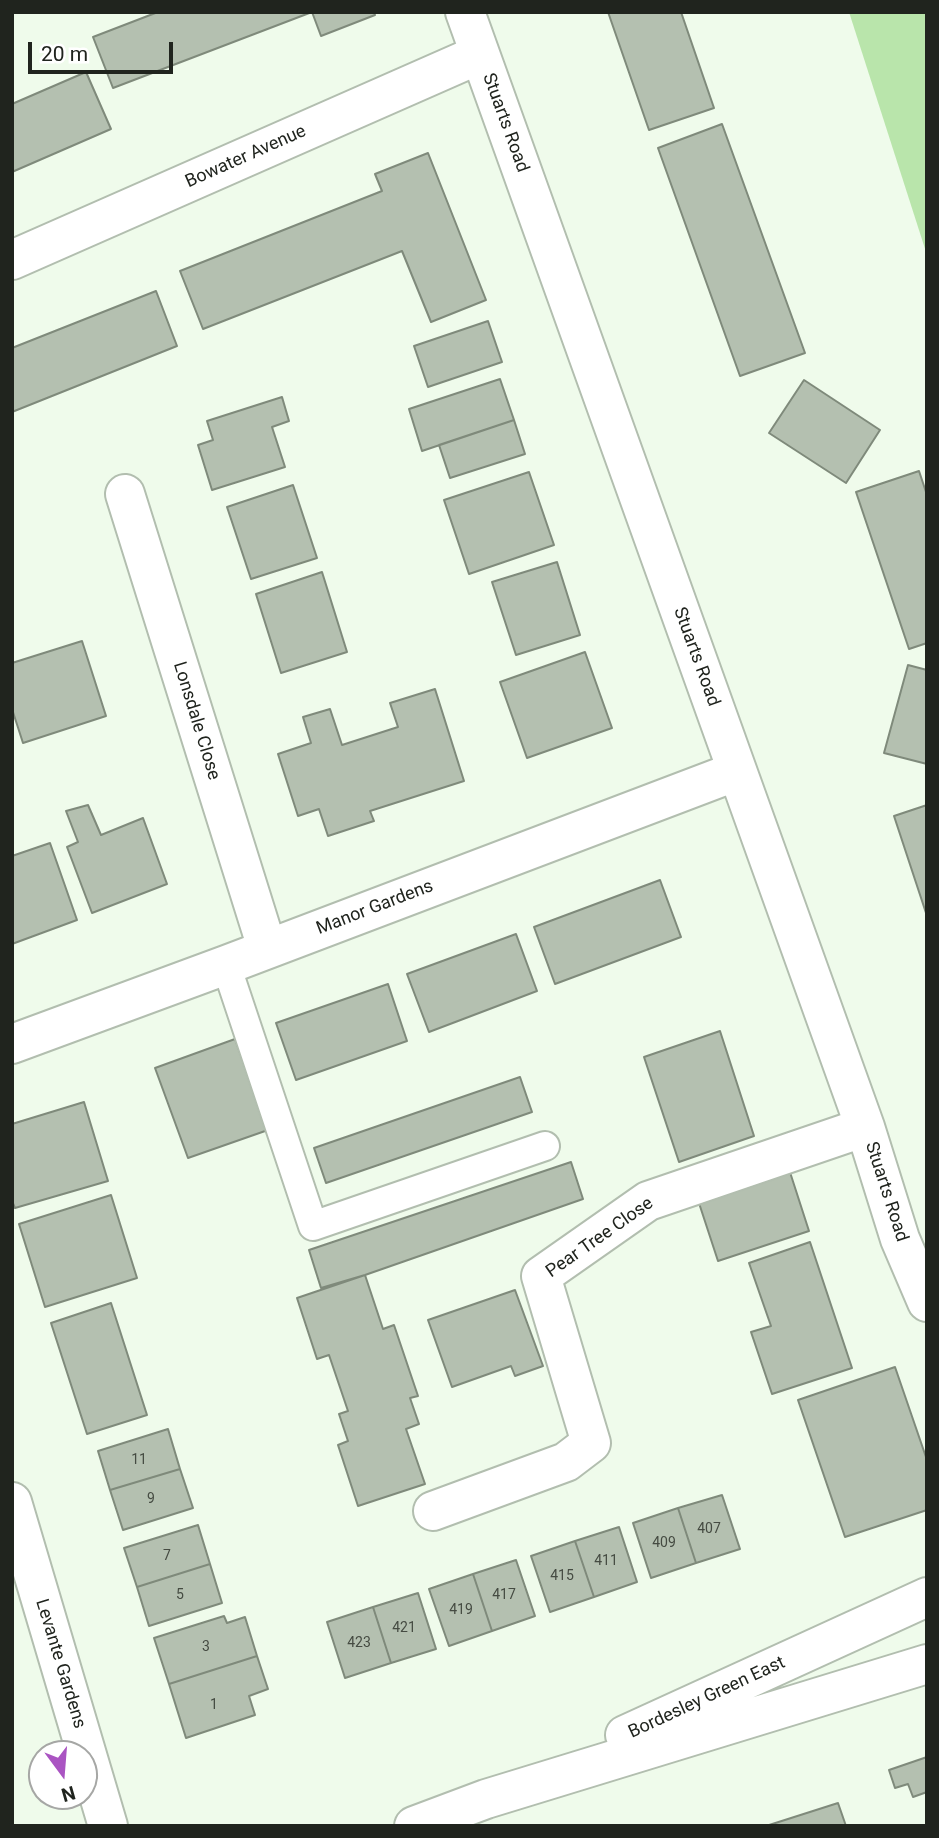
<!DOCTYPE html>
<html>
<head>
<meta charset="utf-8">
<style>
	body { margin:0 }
	#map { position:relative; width:939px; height:1838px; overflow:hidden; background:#effbeb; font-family:Roboto,sans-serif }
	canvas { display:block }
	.frame { position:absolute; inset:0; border:14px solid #20241e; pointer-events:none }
	.north { position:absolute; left:28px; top:1740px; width:70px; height:70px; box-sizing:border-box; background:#fff; border:2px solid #a6a7a5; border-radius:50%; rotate:164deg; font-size:19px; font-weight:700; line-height:28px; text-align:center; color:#20241e }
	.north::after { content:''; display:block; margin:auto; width:24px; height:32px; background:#aa54c2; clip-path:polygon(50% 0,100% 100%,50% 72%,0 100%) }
	.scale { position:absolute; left:28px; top:42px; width:145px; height:32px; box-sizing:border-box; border:4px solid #20241e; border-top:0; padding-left:9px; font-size:21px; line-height:24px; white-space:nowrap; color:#20241e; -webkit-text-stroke:5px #fff; paint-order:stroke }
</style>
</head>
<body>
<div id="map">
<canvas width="939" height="1838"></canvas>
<div class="frame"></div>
<div class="north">N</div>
<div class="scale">20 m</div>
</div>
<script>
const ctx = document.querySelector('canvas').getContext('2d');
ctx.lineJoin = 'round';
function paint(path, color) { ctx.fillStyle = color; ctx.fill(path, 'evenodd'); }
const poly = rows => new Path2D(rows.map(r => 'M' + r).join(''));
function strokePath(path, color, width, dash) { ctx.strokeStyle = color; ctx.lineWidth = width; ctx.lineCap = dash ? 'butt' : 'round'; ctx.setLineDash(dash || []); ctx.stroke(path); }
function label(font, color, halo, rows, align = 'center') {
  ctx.font = font + ' Roboto,sans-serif'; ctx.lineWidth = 7; ctx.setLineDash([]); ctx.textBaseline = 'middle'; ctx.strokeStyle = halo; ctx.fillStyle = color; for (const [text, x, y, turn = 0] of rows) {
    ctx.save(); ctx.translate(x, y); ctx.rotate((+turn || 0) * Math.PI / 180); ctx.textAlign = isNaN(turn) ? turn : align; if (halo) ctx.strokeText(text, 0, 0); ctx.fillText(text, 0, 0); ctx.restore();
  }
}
paint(poly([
	[849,12,927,12,927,255]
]), '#b9e5ab');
const building = poly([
	[158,12,312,12,113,88,93,37,158,12],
	[312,12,374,12,375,15,321,36,312,12],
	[608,12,681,12,714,108,649,130,608,12],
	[86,72,111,129,12,172,12,104,86,72],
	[722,124,805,353,740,376,658,148,722,124],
	[428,153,486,300,431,322,402,251,203,329,180,271,382,191,375,174,428,153],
	[156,291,177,346,12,412,12,348,156,291],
	[488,321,502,362,428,387,414,346,488,321],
	[500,379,514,420,422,451,409,409,500,379],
	[804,380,880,430,846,483,769,433,804,380],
	[282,397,289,421,272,427,285,467,212,490,198,445,213,440,207,421,282,397],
	[514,420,525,454,450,478,439,445,514,420],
	[919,471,927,495,927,643,909,649,856,492,919,471],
	[529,472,554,545,469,574,444,500,529,472],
	[293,485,317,558,251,579,227,507,293,485],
	[557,562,580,635,516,655,492,582,557,562],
	[322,572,347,652,281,673,256,594,322,572],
	[82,641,106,716,23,743,12,709,12,663,82,641],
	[585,652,612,728,527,758,500,682,585,652],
	[908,665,927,670,927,764,884,753,908,665],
	[435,689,464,781,370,811,374,821,328,836,319,809,298,816,278,754,311,743,303,717,330,709,342,745,398,727,390,703,435,689],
	[88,805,101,835,143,818,167,884,92,913,67,847,78,842,66,811,88,805],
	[927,805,927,913,926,913,894,816,927,805],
	[50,843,77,920,12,944,12,856,50,843],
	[660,880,681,937,555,984,534,927,660,880],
	[516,934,537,991,429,1032,407,974,516,934],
	[388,984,407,1041,296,1080,276,1023,388,984],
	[720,1031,754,1136,679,1162,644,1057,720,1031],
	[235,1039,268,1130,188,1158,155,1068,235,1039],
	[520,1077,532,1112,326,1183,314,1148,520,1077],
	[84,1102,108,1181,15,1208,12,1201,12,1124,84,1102],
	[571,1162,583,1199,365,1275,321,1288,309,1250,571,1162],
	[788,1166,809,1231,718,1261,697,1197,788,1166],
	[111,1195,137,1278,45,1307,19,1224,111,1195],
	[810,1242,852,1368,772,1394,751,1332,771,1326,749,1263,810,1242],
	[365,1275,383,1329,394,1325,418,1396,410,1398,419,1424,406,1429,425,1484,358,1506,338,1445,348,1441,339,1414,348,1411,329,1355,317,1359,297,1298,365,1275],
	[515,1290,543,1366,515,1376,511,1366,452,1387,428,1320,515,1290],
	[111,1303,147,1415,87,1434,51,1323,111,1303],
	[895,1367,927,1460,927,1510,845,1537,798,1400,895,1367],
	[168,1429,180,1469,110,1490,98,1451,168,1429],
	[180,1469,193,1508,123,1530,110,1490,180,1469],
	[722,1495,740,1549,696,1563,678,1508,722,1495],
	[678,1508,696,1563,651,1578,633,1523,678,1508],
	[198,1525,210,1564,137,1587,124,1548,198,1525],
	[619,1527,637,1582,594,1597,575,1541,619,1527],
	[575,1541,594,1597,550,1612,531,1556,575,1541],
	[516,1560,535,1616,492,1631,473,1574,516,1560],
	[210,1564,222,1603,149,1626,137,1587,210,1564],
	[473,1574,492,1631,449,1646,429,1589,473,1574],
	[418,1593,436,1649,391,1663,373,1607,418,1593],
	[373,1607,391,1663,345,1678,327,1622,373,1607],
	[224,1616,227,1623,245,1617,257,1656,169,1684,154,1638,224,1616],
	[257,1656,268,1689,249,1696,255,1715,186,1738,169,1684,257,1656],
	[927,1757,927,1792,913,1797,908,1784,895,1788,889,1770,927,1757],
	[838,1803,846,1826,766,1826,838,1803]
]);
paint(building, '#b4c0b0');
strokePath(building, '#7f8a7b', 2);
const service = poly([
	[226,965,313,1226,545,1146]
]);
const minor = poly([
	[465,12,865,1127,900,1239,927,1302],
	[12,260,480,54],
	[125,494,267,948],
	[12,1044,226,965,737,771],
	[12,1502,108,1826],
	[433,1511,566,1462,591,1443,541,1276,648,1201,865,1127]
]);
const secondary = poly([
	[625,1735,927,1597],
	[414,1826,486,1799,927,1664]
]);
strokePath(service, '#b2beaf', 32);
strokePath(minor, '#b2beaf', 42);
strokePath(secondary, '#b2beaf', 42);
strokePath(service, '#fff', 28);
strokePath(minor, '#fff', 38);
strokePath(secondary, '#fff', 38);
label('14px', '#454b42', null, [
	["11",139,1460],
	["9",151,1499],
	["407",709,1529],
	["409",664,1543],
	["7",167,1556],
	["411",606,1561],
	["415",562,1576],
	["5",180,1595],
	["417",504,1595],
	["419",461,1610],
	["421",404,1628],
	["423",359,1643],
	["3",206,1647],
	["1",214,1705]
]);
label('18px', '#20241e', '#fff', [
	["Stuarts Road",505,123,70],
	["Bowater Avenue",246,157,-24],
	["Stuarts Road",696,657,70],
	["Lonsdale Close",196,721,73],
	["Manor Gardens",375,908,-21],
	["Stuarts Road",886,1192,72],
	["Pear Tree Close",600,1238,-35],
	["Levante Gardens",60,1664,73],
	["Bordesley Green East",707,1698,-25]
]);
</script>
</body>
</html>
